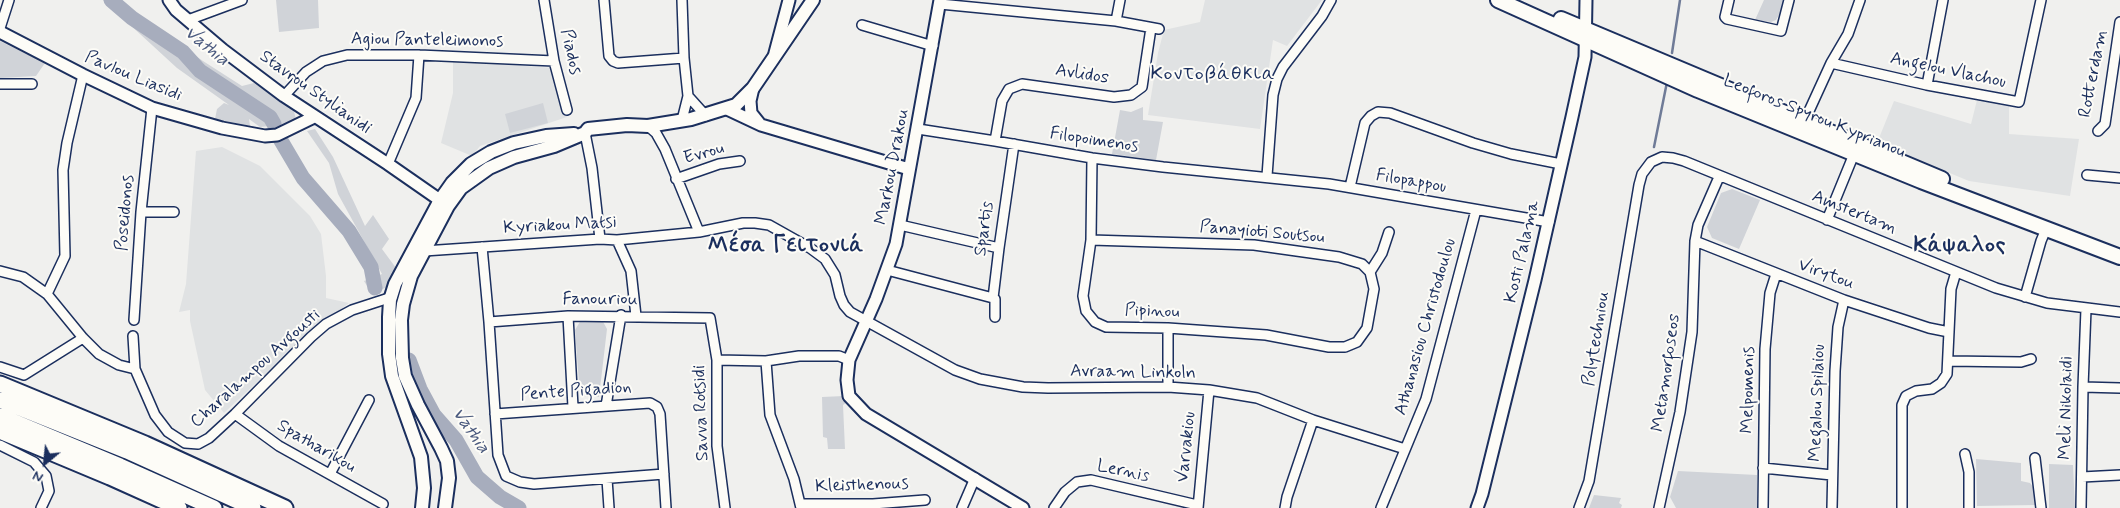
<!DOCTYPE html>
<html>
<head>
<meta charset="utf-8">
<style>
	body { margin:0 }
	#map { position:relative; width:2120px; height:508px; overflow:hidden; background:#f0f0ee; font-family:Mynerve,sans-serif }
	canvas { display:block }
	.north { position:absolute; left:20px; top:438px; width:50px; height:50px; -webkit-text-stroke:4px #fdfcf7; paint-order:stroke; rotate:208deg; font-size:14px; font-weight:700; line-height:20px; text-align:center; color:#1b2f5e }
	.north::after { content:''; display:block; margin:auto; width:18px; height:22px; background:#1b2f5e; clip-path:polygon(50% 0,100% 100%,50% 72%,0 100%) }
</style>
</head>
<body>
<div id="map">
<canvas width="2120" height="508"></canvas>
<div class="north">N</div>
</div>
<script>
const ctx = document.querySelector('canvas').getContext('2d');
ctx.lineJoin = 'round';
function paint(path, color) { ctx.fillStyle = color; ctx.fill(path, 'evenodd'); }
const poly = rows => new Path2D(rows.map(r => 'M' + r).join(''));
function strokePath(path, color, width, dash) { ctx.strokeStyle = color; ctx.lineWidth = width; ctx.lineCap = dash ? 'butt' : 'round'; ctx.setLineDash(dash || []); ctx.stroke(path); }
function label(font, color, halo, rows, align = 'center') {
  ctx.font = font + ' Mynerve,sans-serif'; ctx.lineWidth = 4; ctx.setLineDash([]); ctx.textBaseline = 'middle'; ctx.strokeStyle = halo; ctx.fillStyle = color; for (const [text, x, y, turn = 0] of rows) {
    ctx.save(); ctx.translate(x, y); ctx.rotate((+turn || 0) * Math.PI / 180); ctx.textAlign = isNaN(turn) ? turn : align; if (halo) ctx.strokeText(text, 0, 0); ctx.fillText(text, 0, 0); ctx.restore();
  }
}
paint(poly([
	[1205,0,1322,0,1287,46,1273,40,1260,129,1148,115,1158,53,1164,30,1200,22],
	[453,61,554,68,567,117,480,146,472,156,441,143,453,93],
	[1977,100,2009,106,2009,134,2079,139,2070,196,1969,181,1877,143,1894,101,1971,124],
	[222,147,260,166,310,216,321,234,326,276,326,298,349,303,314,329,224,413,205,390,190,321,190,310,179,312,186,284,196,151]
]), '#e0e2e3');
paint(poly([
	[103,0,117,0,203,61,242,86,254,83,294,111,296,120,280,125,260,127,249,119,250,126,215,119,217,109,224,103,229,105,177,68],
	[276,0,318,0,319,28,279,32],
	[1764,0,1785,0,1782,10,1776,20,1771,22,1755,20],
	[0,41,45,63,36,76,0,78],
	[543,103,548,123,510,133,505,114],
	[1143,107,1143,120,1163,122,1156,160,1112,154,1120,110,1131,112],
	[315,129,333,157,365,226,373,215,389,239,382,249,396,268,387,287,372,294,364,281,382,274,338,194,329,163,307,131],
	[1732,189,1760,200,1739,249,1712,238,1707,227,1721,193],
	[601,318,607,329,599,397,580,396,575,330,581,320],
	[844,396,847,402,843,405,845,449,828,449,827,438,823,437,822,397],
	[1976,459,2021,463,2021,481,2030,483,2034,488,2036,505,1977,506],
	[2049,464,2073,465,2075,508,2049,508],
	[1678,471,1757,475,1757,508,1676,508,1670,497],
	[1594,495,1621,498,1619,503,1622,505,1621,508,1589,508]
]), '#d0d3d8');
strokePath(poly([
	[1672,53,1680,0],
	[1654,147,1667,82]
]), '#6f7b97', 2.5);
strokePath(poly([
	[111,0,132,18,183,52,200,71,270,117,274,124],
	[280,139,303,178,349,231,371,267,375,288],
	[409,360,420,389,434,415,456,440,477,477,500,497,519,508]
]), '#a7adbd', 15);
const minor = poly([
	[544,0,554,61,567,110],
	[604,0,609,56,613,61,618,63,684,58],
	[1729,0,1725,17,1727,19,1781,31,1789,0],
	[940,4,1116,21,1159,29],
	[188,20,242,0],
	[1116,21,1120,0],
	[862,25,933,46],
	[0,28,9,0],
	[1831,63,1927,85,2019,102,2041,0],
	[0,84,32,84],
	[1927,85,1943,0],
	[284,96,306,72,323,61,347,55,419,55,554,61],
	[688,96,706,116],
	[682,120,688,96,684,58,682,0],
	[1804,122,1831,63,1848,34,1860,0],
	[648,126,656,133,665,149,699,232],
	[918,129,995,141,1092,158,1163,167,1329,184,1549,222],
	[2098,131,2105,124,2120,22],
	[585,133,592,168,600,239],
	[995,141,1002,101,1009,89,1022,84,1114,97,1131,95,1142,87,1151,28],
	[388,164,416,98,419,55],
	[2087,175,2120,178],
	[1267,176,1273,95,1277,79,1283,67,1322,16,1331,0],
	[676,179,719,164,740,161],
	[1350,187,1365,123,1371,116,1378,112,1390,113,1473,143,1511,154,1561,164],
	[141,212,174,212],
	[1827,220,1854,154],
	[900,225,999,248],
	[617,240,631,271,636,316],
	[1091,240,1254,245,1339,257,1362,264,1370,272,1374,289,1367,328,1357,342,1345,347,1329,347,1266,335,1168,328,1106,327,1095,322,1086,311,1083,296,1091,240,1092,158],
	[1695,241,1844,300,1929,328,1949,332],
	[482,247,489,322,498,455,506,476,520,482,534,484,664,474],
	[424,251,600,239,617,240,699,232,743,223,755,223,769,225,810,248,825,259,835,275,840,296,844,305,850,312,955,370,980,379,1023,387,1048,388,1168,387,1209,390,1257,398,1313,420,1405,449],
	[887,270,993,298],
	[0,271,23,277,47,294,83,338,99,354,119,365,135,369],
	[1370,272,1382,253,1389,232],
	[47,294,65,256,63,170,67,143,83,75],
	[2025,297,2041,241,2046,229],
	[568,316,573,407],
	[995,317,995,299,993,298,999,248,1014,144],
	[134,320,141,212,152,108],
	[489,322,568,316,710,318,717,360,717,446,725,508],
	[1168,328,1168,387],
	[133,336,135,369,155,415,168,432,185,443,198,444,209,438,235,414,311,337,326,324,352,310,392,297],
	[717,360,766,361,799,356,839,356,849,360],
	[766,361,770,415,794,479,801,508],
	[1949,361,2021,362,2031,359],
	[0,367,24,375,83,338],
	[2083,387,2120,388],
	[606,406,621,315],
	[235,414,279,446,383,504],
	[495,414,650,403,657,407,660,414,666,508],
	[0,445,34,462,46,476,49,491,41,508],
	[1965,454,1969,472,1969,508],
	[2035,458,2041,508],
	[1763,468,1832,475],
	[330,474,369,400],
	[2082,477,2120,475],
	[607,479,609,508],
	[801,504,873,504,925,500],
	[962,508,975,478],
	[1054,508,1065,492,1077,482,1091,480,1197,505],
	[1198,508,1209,390],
	[1285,508,1287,497,1313,420],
	[1381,508,1426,399,1476,210],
	[1579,508,1589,481,1639,185,1642,174,1651,162,1662,157,1673,158,1684,161,1996,288,2047,303,2120,312],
	[1659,508,1680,412,1692,332,1695,241,1698,225,1719,177],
	[1763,508,1765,349,1770,293,1776,274],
	[1832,508,1835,371,1838,327,1844,300],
	[1902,508,1902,405,1906,396,1916,391,1932,389,1941,383,1947,374,1951,289,1956,272],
	[2081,508,2083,387,2086,309]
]);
const tertiary = poly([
	[169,0,176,10,223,50,284,96,388,164,447,205],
	[940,0,896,244,876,299,849,360,847,380,849,396,866,414,1023,508],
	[0,32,83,75,152,108,222,128,265,136,277,135,314,117],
	[775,53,789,0],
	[753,88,750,101,751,113,759,123],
	[727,109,761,125,909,169],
	[1477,508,1482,494,1535,280,1572,117,1585,57,1586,0]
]);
const secondary = poly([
	[422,508,424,488,421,457,392,376,389,354,389,317,390,300,395,284,440,200,452,183,471,164,491,152,514,143,546,136,574,134],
	[445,508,449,478,447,461,441,448,418,405,405,376,402,358,401,320,403,304,411,276,448,206,461,188,489,168,514,157,554,146,585,133,588,129,627,125,648,126,691,119,736,105,753,88,813,0]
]);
const primary = poly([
	[1498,0,1698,90,1921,181,2120,257],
	[1561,19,1942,179]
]);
const trunk = poly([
	[0,384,145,444,285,508],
	[0,400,127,451,253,508],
	[0,416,120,466,214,508],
	[0,431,110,477,179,508]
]);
strokePath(minor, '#1b2f5e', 12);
strokePath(tertiary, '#1b2f5e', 15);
strokePath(secondary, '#1b2f5e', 16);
strokePath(primary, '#1b2f5e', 18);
strokePath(trunk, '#1b2f5e', 19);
strokePath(minor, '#fdfcf7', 9);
strokePath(tertiary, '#fdfcf7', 11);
strokePath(secondary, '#fdfcf7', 12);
strokePath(primary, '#fdfcf7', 14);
strokePath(trunk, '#fdfcf7', 15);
label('18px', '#1b2f5e', '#fdfcf7', [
	["Agiou Panteleimonos",427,41,1],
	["Piados",570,52,78],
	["Angelou Vlachou",1948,71,12],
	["Rotterdam",2094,74,-79],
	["Avlidos",1082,75,9],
	["Pavlou Liasidi",133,77,23],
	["Stavrou Stylianidi",315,93,35],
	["Leoforos Spyrou Kyprianou",1814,117,22],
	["Filopoimenos",1094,141,9],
	["Evrou",704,154,-16],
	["Markou Drakou",893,167,-79],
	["Filopappou",1411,182,10],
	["Poseidonos",126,213,-85],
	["Amstertam",1854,213,22],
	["Kyriakou Matsi",560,226,-3],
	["Spartis",985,229,-82],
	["Panayioti Soutsou",1262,233,5],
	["Kosti Palama",1523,252,-77],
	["Virytou",1826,275,20],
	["Fanouriou",600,300],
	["Pipinou",1152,312,2],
	["Athanasiou Christodoulou",1426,327,-74],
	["Polytechniou",1597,339,-81],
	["Charalampou Avgousti",256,369,-42],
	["Avraam Linkoln",1133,373,1],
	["Metamorfoseos",1667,373,-82],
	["Melpomenis",1749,390,-89],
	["Pente Pigadion",576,392,-4],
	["Megalou Spilaiou",1818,403,-88],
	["Meli Nikolaidi",2067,408,-89],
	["Savva Rotsidi",702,413,-92],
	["Spatharikou",316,447,30],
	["Varvakiou",1187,447,-84],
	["Lernis",1123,472,12],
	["Kleisthenous",862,486,-2]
]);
label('italic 19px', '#4c5b7f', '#fdfcf7', [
	["Vathia",206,47,39],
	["Vathia",470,431,55]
]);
ctx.letterSpacing = '1px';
label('20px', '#1b2f5e', '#fdfcf7', [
	["Κοντοβάθκια",1213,75]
]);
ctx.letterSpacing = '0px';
ctx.letterSpacing = '1px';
label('bold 22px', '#1b2f5e', '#fdfcf7', [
	["Μέσα Γειτονιά",786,246],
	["Κάψαλος",1960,246]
]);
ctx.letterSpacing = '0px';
</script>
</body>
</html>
